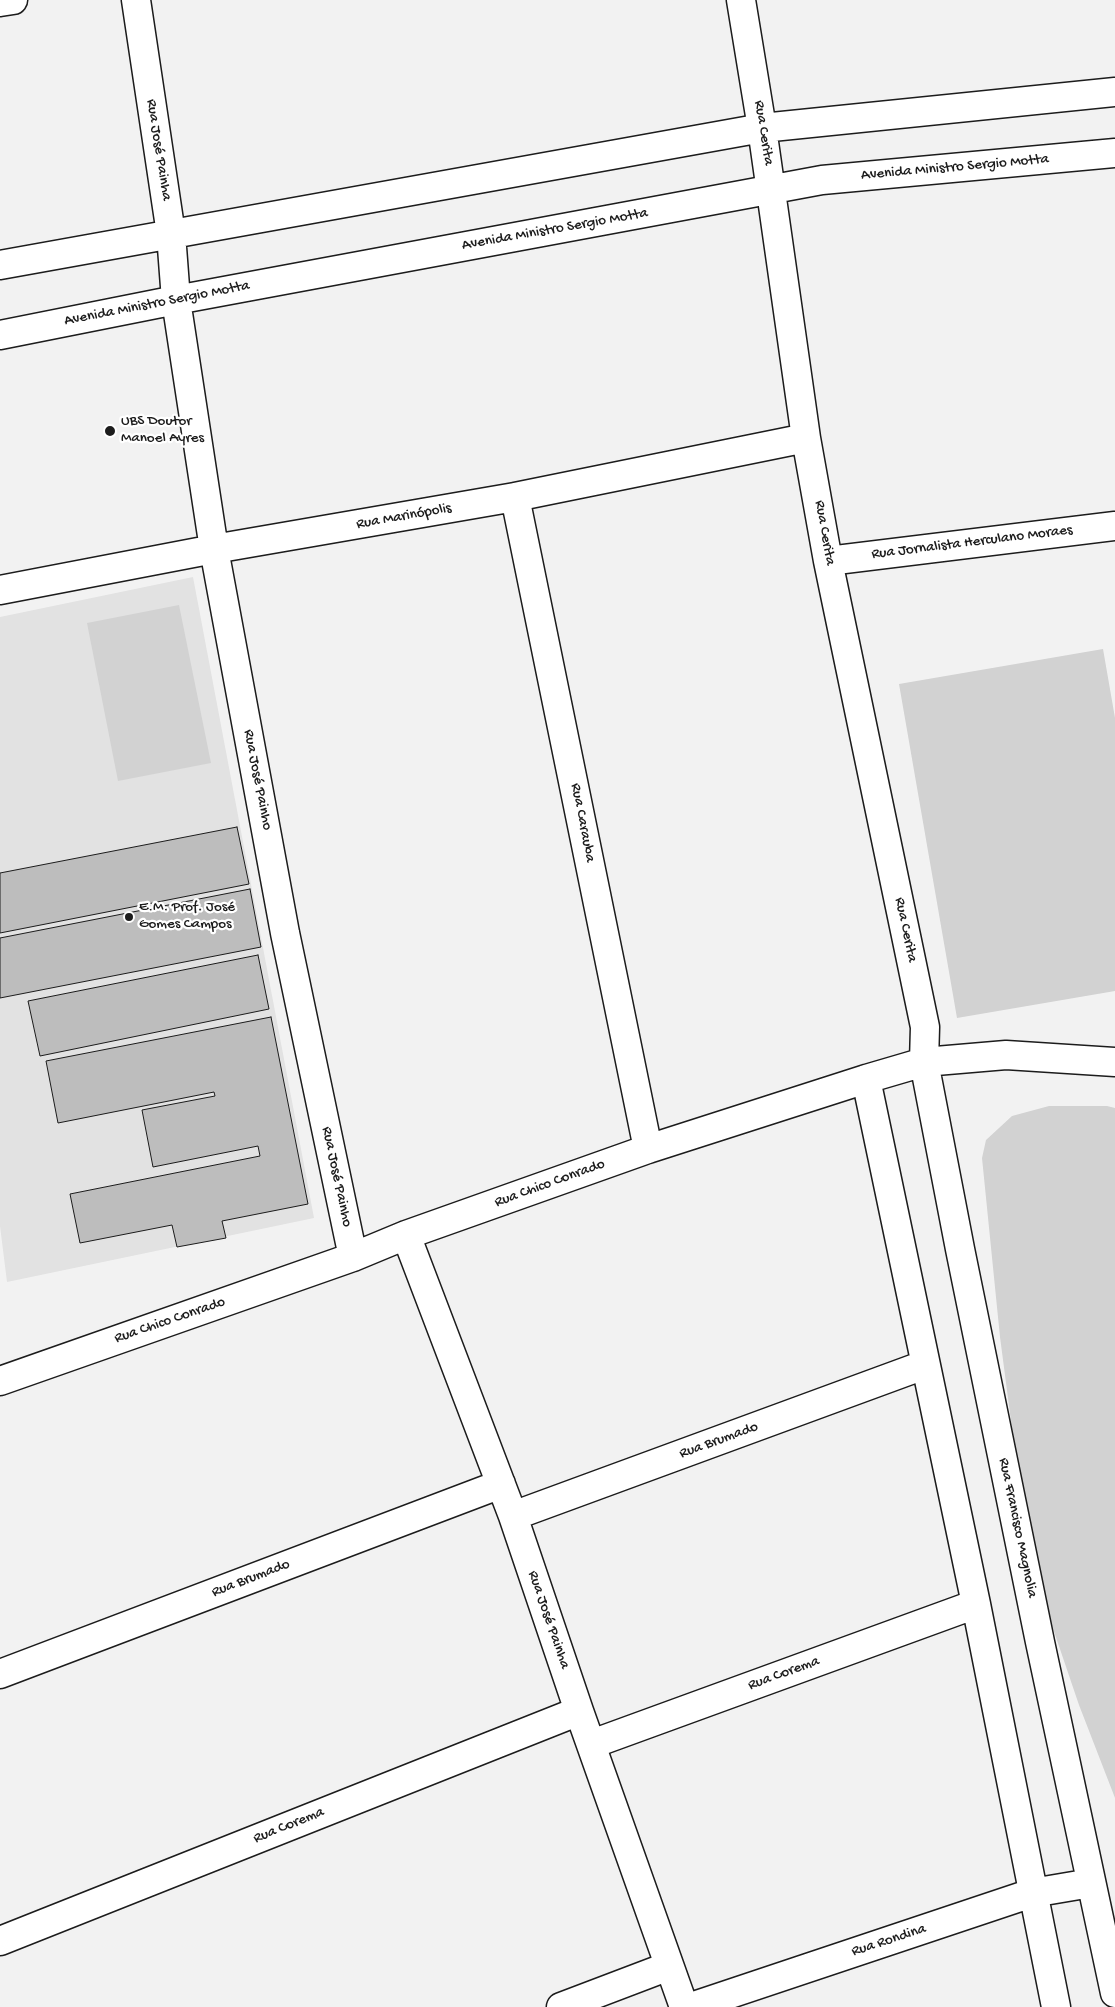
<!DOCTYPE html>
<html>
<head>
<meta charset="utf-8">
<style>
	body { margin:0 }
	canvas { display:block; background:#f2f2f2 }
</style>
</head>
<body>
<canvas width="1115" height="2007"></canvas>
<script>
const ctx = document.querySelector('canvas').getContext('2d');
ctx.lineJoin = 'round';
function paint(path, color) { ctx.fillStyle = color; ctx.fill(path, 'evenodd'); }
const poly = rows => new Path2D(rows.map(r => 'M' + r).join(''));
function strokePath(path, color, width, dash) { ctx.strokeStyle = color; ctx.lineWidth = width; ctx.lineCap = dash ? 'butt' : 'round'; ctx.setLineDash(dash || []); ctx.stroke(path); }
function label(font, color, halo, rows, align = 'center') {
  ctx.font = font + ' "Gochi Hand",sans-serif'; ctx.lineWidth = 4.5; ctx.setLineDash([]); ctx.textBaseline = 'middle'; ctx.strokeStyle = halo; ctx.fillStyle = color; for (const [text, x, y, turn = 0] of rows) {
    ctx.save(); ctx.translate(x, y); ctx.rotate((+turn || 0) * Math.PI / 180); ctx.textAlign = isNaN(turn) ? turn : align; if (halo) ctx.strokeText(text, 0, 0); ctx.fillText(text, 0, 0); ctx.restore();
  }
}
paint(poly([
	[193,577,314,1218,7,1282,0,1226,0,617]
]), '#e2e2e2');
paint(poly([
	[179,605,211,763,118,781,87,623],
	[1103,649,1115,718,1115,991,957,1018,899,684],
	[1049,1106,1107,1106,1115,1108,1115,1798,1079,1705,1045,1605,1031,1528,1020,1490,1000,1337,982,1158,986,1140,1012,1116]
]), '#d2d2d2');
const building = poly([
	[237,827,249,884,0,933,0,873,237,827],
	[250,889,261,947,0,998,0,938,250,889],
	[258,955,269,1009,40,1056,28,1001,258,955],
	[271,1017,308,1204,222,1221,226,1238,177,1247,172,1225,80,1243,70,1194,260,1156,258,1146,153,1167,142,1110,215,1096,214,1092,58,1123,46,1061,271,1017]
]);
paint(building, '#bdbdbd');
strokePath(building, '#1c1c1c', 1);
const minor = poly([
	[136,0,171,234,176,300,214,549,285,933,353,1257],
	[741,0,762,128,806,438,828,561,925,1027,924,1062,960,1249,1040,1642,1115,1993],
	[0,2,13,0],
	[0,265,762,128,1115,92],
	[0,335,176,300,822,180,1115,153],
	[515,497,648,1149],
	[828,561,1115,526],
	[0,590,214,549,515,497,806,438],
	[866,1079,976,1604,1056,2007],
	[406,1235,513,1516,579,1711,684,2007],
	[0,1381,353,1257,406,1235,648,1149,866,1079,924,1062,1006,1055,1115,1062],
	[513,1516,924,1365],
	[0,1674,501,1484],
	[592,1744,976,1604],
	[0,1941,579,1711],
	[561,2007,669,1966],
	[691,2007,1032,1893,1091,1883]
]);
strokePath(minor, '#1c1c1c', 31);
strokePath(minor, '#fff', 28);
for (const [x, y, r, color] of [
	[110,431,6,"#1c1c1c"],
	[129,917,5,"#1c1c1c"]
]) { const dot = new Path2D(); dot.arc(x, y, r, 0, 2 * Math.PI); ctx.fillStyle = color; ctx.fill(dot); strokePath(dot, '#fff', 2); }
label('15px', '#1c1c1c', '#fff', [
	["Rua Cerita",763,133,81],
	["Rua José Painha",158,150,81],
	["Avenida Ministro Sergio Motta",955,168,-5],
	["Avenida Ministro Sergio Motta",555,230,-10],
	["Avenida Ministro Sergio Motta",157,304,-11],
	["Rua Marinópolis",404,517,-10],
	["Rua Cerita",824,533,80],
	["Rua Jornalista Herculano Moraes",972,543,-7],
	["Rua José Painho",257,780,79],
	["Rua Carauba",582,823,79],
	["Rua Cerita",905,930,78],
	["Rua José Painho",336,1177,78],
	["Rua Chico Conrado",550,1184,-20],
	["Rua Chico Conrado",170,1321,-19],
	["Rua Brumado",719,1441,-20],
	["Rua Francisco Magnolia",1017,1528,78],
	["Rua Brumado",251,1579,-21],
	["Rua José Painha",548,1620,71],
	["Rua Corema",784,1674,-20],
	["Rua Corema",289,1826,-22],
	["Rua Rondina",889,1941,-18]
]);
label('15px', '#1c1c1c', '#fff', [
	["UBS Doutor",121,422],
	["Manoel Ayres",121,439],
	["E.M. Prof. José",139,908],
	["Gomes Campos",139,925]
], 'left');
</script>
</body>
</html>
